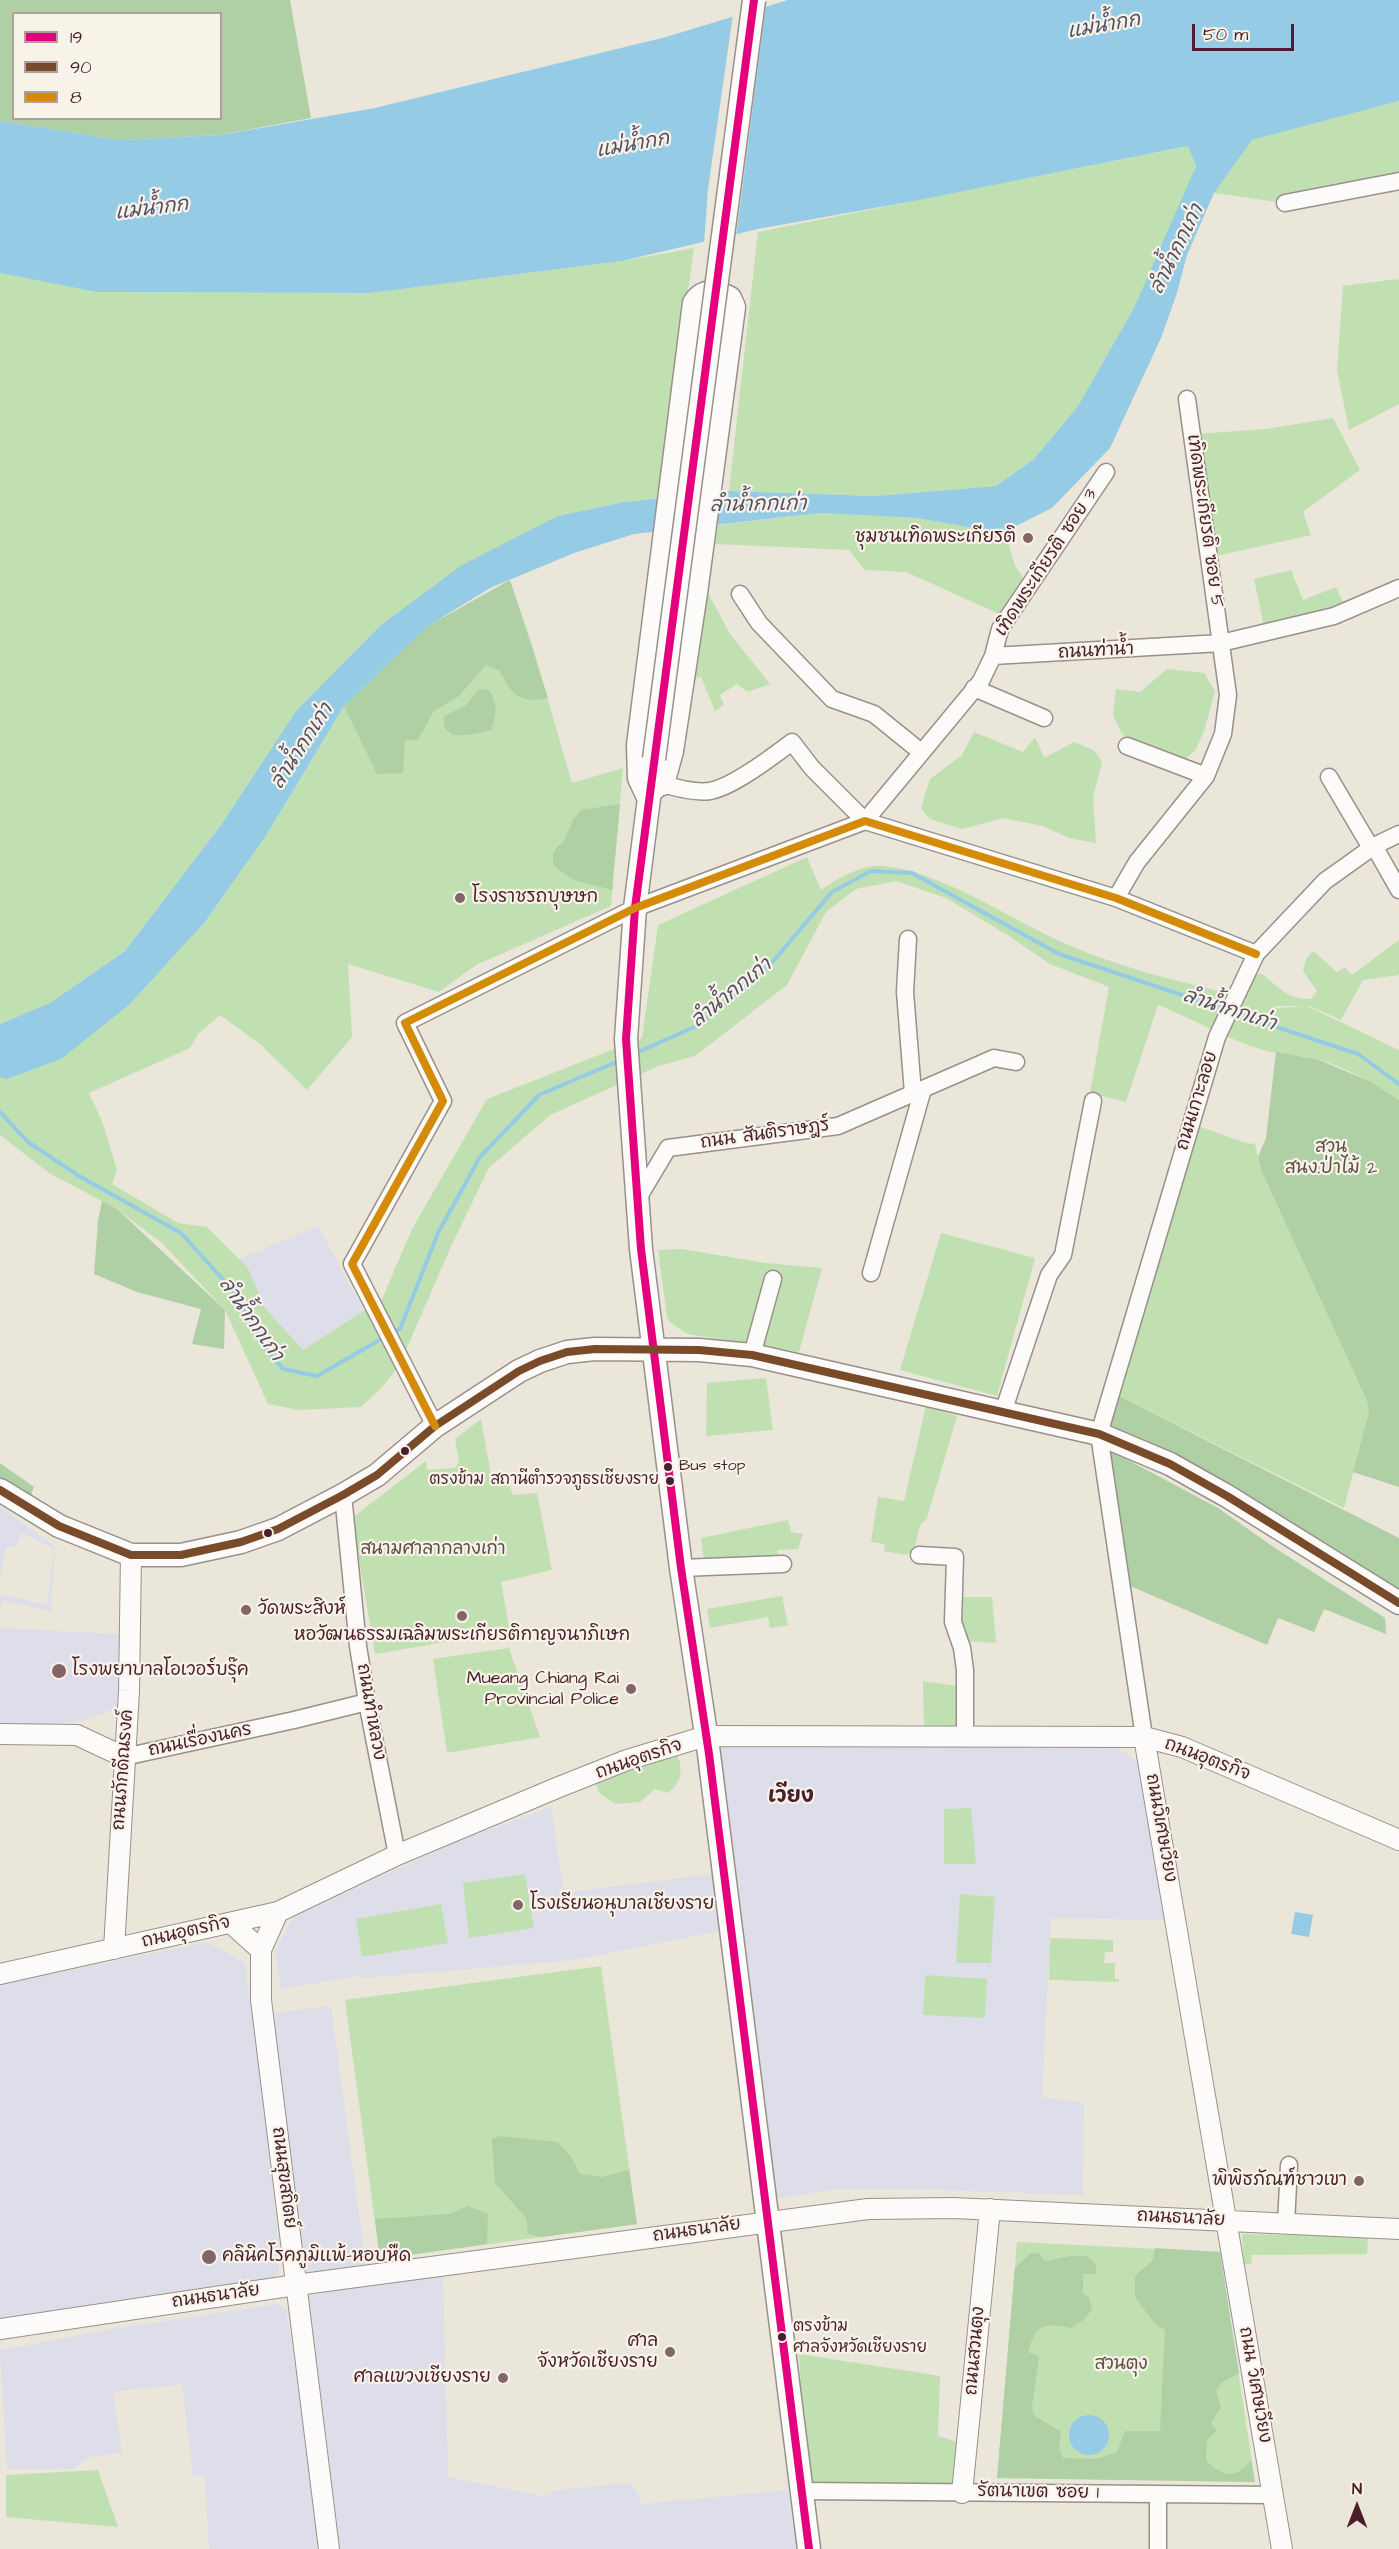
<!DOCTYPE html>
<html>
<head>
<meta charset="utf-8">
<style>
	body { margin:0 }
	#map { position:relative; width:1399px; height:2549px; overflow:hidden; background:#eae6d9; font-family:"Architects Daughter",sans-serif }
	canvas { display:block }
	.legend { position:absolute; left:12px; top:12px; width:210px; height:108px; box-sizing:border-box; background:#f7f3e8; border:2px solid #b29e9c; margin:0; padding:8px 10px; list-style:none; font-size:18px; color:#4a1f2b }
	.legend li { display:flex; align-items:center; gap:12px; height:30px }
	.legend b { width:30px; border:2px solid #b29e9c }
	.north { position:absolute; left:1327px; top:2477px; width:60px; height:60px; -webkit-text-stroke:4px #f7f3e8; paint-order:stroke; rotate:0deg; font-size:16px; font-weight:700; line-height:24px; text-align:center; color:#4a1f2b }
	.north::after { content:''; display:block; margin:auto; width:21px; height:27px; background:#4a1f2b; clip-path:polygon(50% 0,100% 100%,50% 72%,0 100%) }
	.scale { position:absolute; left:1192px; top:24px; width:102px; height:27px; box-sizing:border-box; border:3px solid #4a1f2b; border-top:0; padding-left:8px; font-size:18px; line-height:21px; white-space:nowrap; color:#4a1f2b; -webkit-text-stroke:4px #f7f3e8; paint-order:stroke }
</style>
</head>
<body>
<div id="map">
<canvas width="1399" height="2549"></canvas>
<ul class="legend">
<li><b style="height:8px;background:#e5007d"></b>19</li>
<li><b style="height:8px;background:#7a4b2a"></b>90</li>
<li><b style="height:8px;background:#d48b09"></b>8</li>
</ul>
<div class="north">N</div>
<div class="scale">50 m</div>
</div>
<script>
const c = document.querySelector('canvas').getContext('2d');
c.lineJoin = 'round';
function paint(path, color) { c.fillStyle = color; c.fill(path, 'evenodd'); }
function trace(path, color, width, dash) { c.strokeStyle = color; c.lineWidth = width; c.lineCap = dash ? 'butt' : 'round'; c.setLineDash(dash || []); c.stroke(path); }
function write(font, color, halo, rows, align = 'center') {
  c.font = font + ' "Architects Daughter","Playpen Sans Thai",sans-serif'; c.lineWidth = 4.5; c.setLineDash([]); c.textBaseline = 'middle'; c.strokeStyle = halo; c.fillStyle = color; for (const [text, x, y, turn = 0] of rows) {
    c.save(); c.translate(x, y); c.rotate((+turn || 0) * Math.PI / 180); c.textAlign = isNaN(turn) ? turn : align; if (halo) c.strokeText(text, 0, 0); c.fillText(text, 0, 0); c.restore();
  }
}
const built = new Path2D(`
	M 318,1226 L 364,1311 L 303,1350 L 265,1308 L 248,1268 L 239,1259 Z
	M 0,1507 L 55,1546 L 51,1611 L 2,1601 L 0,1614 L 0,1594 L 47,1605 L 54,1549 L 22,1533 L 15,1547 L 6,1547 L 0,1578 Z
	M 0,1628 L 119,1634 L 117,1708 L 84,1720 L 45,1726 L 0,1726 Z
	M 975,1744 L 1117,1747 L 1145,1767 L 1170,1920 L 1051,1918 L 1042,2097 L 1084,2103 L 1083,2195 L 939,2190 L 838,2189 L 773,2199 L 715,1745 Z
	M 551,1807 L 564,1893 L 714,1874 L 720,1931 L 574,1960 L 365,1978 L 360,1976 L 281,1989 L 275,1952 L 293,1917 L 463,1839 Z
	M 207,1942 L 245,1963 L 268,2143 L 279,2250 L 279,2272 L 268,2281 L 0,2320 L 0,1985 Z
	M 331,2006 L 366,2266 L 305,2274 L 273,2013 Z
	M 443,2275 L 448,2477 L 543,2496 L 557,2490 L 632,2483 L 642,2504 L 788,2490 L 796,2549 L 335,2549 L 305,2306 L 308,2296 L 334,2290 Z
	M 278,2304 L 286,2309 L 299,2386 L 318,2549 L 209,2549 L 205,2477 L 193,2476 L 182,2384 L 113,2392 L 122,2453 L 90,2457 L 73,2469 L 7,2469 L 0,2350 L 118,2328 Z`);
const green = new Path2D(`
	M 1399,101 L 1399,181 L 1285,203 L 1214,193 L 1252,140 Z
	M 1189,146 L 1196,167 L 1135,308 L 1078,406 L 1034,459 L 996,486 L 875,496 L 729,491 L 758,232 Z
	M 694,248 L 659,498 L 624,502 L 558,516 L 296,711 L 221,825 L 125,951 L 50,1003 L 0,1024 L 0,273 L 96,292 L 370,293 L 622,261 Z
	M 1397,279 L 1399,281 L 1399,404 L 1349,430 L 1337,370 L 1343,286 Z
	M 1333,418 L 1360,470 L 1303,512 L 1311,535 L 1216,556 L 1196,434 L 1266,429 Z
	M 820,513 L 918,518 L 1002,533 L 1009,545 L 1015,566 L 1030,587 L 1008,618 L 906,572 L 865,570 L 849,550 L 715,544 L 718,525 Z
	M 1291,570 L 1303,600 L 1336,587 L 1344,604 L 1264,626 L 1254,579 Z
	M 510,580 L 531,641 L 572,783 L 623,768 L 611,906 L 476,965 L 439,992 L 348,964 L 352,1037 L 307,1090 L 260,1044 L 220,1015 L 198,1034 L 190,1048 L 89,1093 L 102,1121 L 117,1170 L 112,1184 L 178,1223 L 207,1227 L 248,1268 L 265,1308 L 303,1350 L 382,1299 L 412,1229 L 487,1099 L 642,1038 L 658,925 L 807,857 L 821,890 C 838,878 862,864 884,866 C 941,871 1011,920 1064,943 C 1122,969 1182,982 1244,997 L 1252,974 L 1262,974 C 1280,988 1286,999 1311,999 L 1317,991 L 1303,971 L 1306,959 L 1313,951 L 1337,972 L 1345,967 L 1352,975 L 1399,940 L 1399,975 L 1363,980 L 1341,1020 L 1310,1006 L 1272,1006 L 1278,1008 L 1307,1006 L 1399,1050 L 1399,1100 C 1374,1084 1346,1067 1317,1059 C 1300,1054 1280,1055 1263,1050 C 1226,1039 1194,1019 1158,1005 L 1126,1102 L 1090,1093 L 1109,987 L 1050,964 L 1009,936 L 946,898 L 896,881 L 856,889 L 826,912 L 787,985 L 695,1056 L 659,1066 L 550,1115 L 489,1168 L 453,1242 L 399,1366 L 382,1387 L 361,1407 L 299,1410 L 268,1404 L 225,1310 L 163,1244 L 117,1209 L 49,1173 L 0,1135 L 0,1077 L 7,1078 L 130,1004 L 205,922 L 267,834 L 344,706 L 428,626 Z
	M 706,589 L 730,634 L 770,684 L 748,692 L 737,684 L 720,695 L 724,705 L 715,711 L 701,677 L 692,679 Z
	M 1167,669 L 1204,673 L 1215,691 L 1204,731 L 1195,751 L 1177,765 L 1139,753 L 1121,732 L 1113,715 L 1116,689 L 1140,692 Z
	M 974,732 L 1023,752 L 1035,737 L 1044,758 L 1074,742 L 1094,750 L 1102,762 L 1093,797 L 1096,843 L 1069,838 L 1043,826 L 1003,818 L 962,829 L 930,819 L 921,808 L 930,779 L 962,755 Z
	M 1198,1126 L 1246,1143 L 1255,1144 L 1261,1170 L 1367,1401 L 1369,1412 L 1344,1508 L 1111,1392 Z
	M 941,1233 L 1035,1258 L 997,1396 L 900,1370 Z
	M 682,1249 L 765,1263 L 822,1268 L 799,1352 L 688,1334 L 669,1322 L 667,1317 L 658,1250 Z
	M 766,1378 L 773,1430 L 706,1436 L 707,1383 Z
	M 926,1406 L 957,1416 L 927,1518 L 920,1525 L 914,1550 L 906,1555 L 884,1551 L 885,1544 L 871,1542 L 878,1497 L 904,1501 Z
	M 481,1419 L 492,1480 L 506,1477 L 513,1495 L 537,1493 L 552,1570 L 501,1582 L 510,1631 L 375,1654 L 352,1518 L 426,1461 L 427,1470 L 455,1468 L 459,1462 L 455,1439 Z
	M 788,1520 L 791,1532 L 803,1534 L 798,1549 L 777,1550 L 781,1569 L 706,1576 L 701,1538 Z
	M 782,1596 L 788,1625 L 770,1628 L 768,1617 L 710,1628 L 707,1609 Z
	M 957,1597 L 992,1597 L 996,1643 L 964,1641 Z
	M 509,1648 L 540,1737 L 447,1753 L 433,1659 Z
	M 923,1681 L 956,1686 L 958,1726 L 924,1726 Z
	M 676,1753 C 684,1768 682,1782 668,1793 L 655,1789 L 640,1802 L 616,1804 L 600,1794 L 595,1782 Z
	M 971,1808 L 976,1864 L 944,1864 L 944,1809 Z
	M 525,1874 L 534,1928 L 469,1938 L 463,1883 Z
	M 960,1894 L 995,1897 L 991,1963 L 956,1963 Z
	M 441,1904 L 448,1943 L 362,1957 L 356,1919 Z
	M 1050,1938 L 1113,1940 L 1113,1952 L 1105,1952 L 1104,1963 L 1115,1963 L 1115,1979 L 1119,1979 L 1119,1982 L 1049,1980 Z
	M 601,1966 L 637,2224 L 380,2259 L 345,2000 Z
	M 925,1975 L 987,1979 L 985,2018 L 923,2015 Z
	M 1242,2234 L 1368,2237 L 1367,2254 L 1251,2255 L 1252,2264 L 1244,2264 Z
	M 1017,2242 L 1220,2252 L 1255,2482 L 997,2478 Z
	M 799,2354 L 940,2376 L 938,2436 L 967,2445 L 960,2486 L 807,2482 Z
	M 98,2470 L 118,2527 L 6,2517 L 6,2475 Z`);
const forest = new Path2D(`
	M 0,0 L 290,0 L 311,118 L 219,135 L 120,140 L 0,121 ZM 14,14 L 220,14 L 220,118 L 14,118 Z
	M 510,580 L 548,698 C 519,704 512,695 500,671 L 486,665 L 459,696 L 433,712 L 418,740 L 405,740 L 403,773 L 377,774 L 344,706 L 428,626 Z
	M 479,689 L 489,690 C 498,705 497,714 491,730 L 469,735 L 452,735 L 444,727 L 444,716 L 465,706 Z
	M 620,804 L 612,890 C 587,882 573,885 553,864 L 553,853 L 558,846 L 563,843 L 573,820 L 581,810 Z
	M 1276,1052 L 1317,1059 L 1371,1082 L 1399,1100 L 1399,1487 L 1353,1472 L 1369,1412 L 1367,1401 L 1261,1170 L 1258,1157 L 1266,1138 Z
	M 102,1201 L 117,1209 L 225,1310 L 224,1349 L 192,1344 L 201,1309 L 137,1292 L 94,1274 L 98,1221 Z
	M 1111,1392 L 1399,1538 L 1399,1590 L 1330,1560 L 1099,1434 Z
	M 1100,1445 L 1218,1508 L 1275,1548 L 1385,1618 L 1386,1634 L 1324,1609 L 1314,1632 L 1278,1618 L 1267,1645 L 1121,1582 Z
	M 0,1463 L 34,1487 L 29,1500 L 0,1482 Z
	M 500,2136 L 557,2142 L 571,2156 L 580,2174 L 602,2177 L 629,2170 L 637,2224 L 542,2237 L 528,2234 L 526,2218 L 495,2183 L 492,2139 Z
	M 468,2206 L 488,2214 L 487,2244 L 380,2259 L 375,2219 L 450,2214 Z
	M 1155,2248 L 1220,2252 L 1239,2373 L 1221,2383 L 1216,2392 L 1221,2407 L 1211,2423 L 1217,2430 L 1207,2440 L 1206,2460 C 1221,2476 1235,2481 1251,2460 L 1255,2482 L 997,2478 L 1015,2268 L 1031,2253 L 1038,2253 L 1045,2261 C 1064,2259 1096,2244 1097,2274 L 1083,2274 L 1083,2293 L 1089,2297 L 1092,2309 L 1085,2319 L 1071,2328 C 1043,2322 1036,2324 1028,2352 L 1039,2356 L 1032,2408 L 1035,2416 L 1061,2432 L 1059,2449 L 1063,2458 L 1096,2459 L 1117,2452 L 1125,2431 L 1160,2431 L 1165,2330 L 1155,2324 L 1135,2297 L 1135,2276 L 1153,2260 Z`);
const water = new Path2D(`
	M 788,0 L 1399,0 L 1399,101 L 1252,140 L 1214,193 L 1187,255 L 1177,293 L 1161,338 L 1110,448 L 1052,508 L 1002,533 L 917,518 L 820,513 L 634,534 L 574,553 L 490,588 L 428,626 L 344,706 L 267,834 L 205,922 L 130,1004 L 61,1059 L 7,1079 L 0,1077 L 0,1024 L 50,1003 L 125,951 L 221,825 L 296,711 L 381,625 L 462,565 L 558,516 L 624,502 L 729,491 L 875,496 L 996,486 L 1034,459 L 1078,406 L 1134,308 L 1196,166 L 1188,146 L 919,200 L 758,229 L 622,261 L 370,293 L 96,292 L 0,273 L 0,121 L 120,140 L 220,135 L 375,108 L 666,37 Z
	M 1295,1912 L 1313,1915 L 1309,1937 L 1291,1934 Z
	M1069 2435a20 20 0 1 1 40 0a20 20 0 1 1-40 0Z`);
const pier = new Path2D(`
	M 766,4 L 736,237 L 704,244 L 708,189 L 733,14 Z`);
const stream = new Path2D(`
	M 1234,1013 L 1358,1054 L 1399,1084
	M 636,1053 L 699,1025 L 770,965 L 832,892 L 871,871 L 912,873 L 1059,954 L 1224,1009
	M 0,1112 L 28,1142 L 79,1176 L 181,1233 L 234,1292 L 266,1349 L 283,1369 L 317,1376 L 385,1337
	M 392,1333 L 400,1329 L 438,1233 L 480,1157 L 539,1095 L 621,1060`);
const minor = new Path2D(`
	M 1285,203 L 1399,181
	M 740,594 L 759,623 L 832,699 L 874,714 L 921,752
	M 993,656 L 1000,629 L 1106,472
	M 974,688 L 1044,718
	M 1127,746 L 1206,776
	M 1329,777 L 1371,848
	M 656,791 L 663,784 C 676,788 695,793 710,791 C 733,787 773,756 792,742 L 812,768 L 865,821
	M 865,821 L 981,681 L 993,656 L 1221,643 L 1334,616 L 1399,588
	M 1374,846 L 1399,890
	M 1116,898 L 1137,862 L 1206,776 L 1223,734 L 1228,695 L 1187,399
	M 908,939 L 905,992 L 913,1093
	M 637,1200 L 668,1148 L 838,1126 L 994,1058 L 1016,1062
	M 871,1273 L 923,1089
	M 752,1355 L 773,1279
	M 1003,1412 L 1049,1275 L 1063,1255 L 1093,1101
	M 435,1426 L 352,1264 L 443,1101 L 405,1023 L 635,908 L 865,821 L 1116,898 L 1256,954
	M 343,1495 L 358,1646 L 367,1702 L 397,1855
	M 919,1555 L 955,1557 L 953,1622 L 962,1648 L 965,1670 L 965,1737
	M 681,1568 L 783,1564
	M 1144,1737 L 1099,1434 L 1217,1037 L 1256,954 L 1325,881 L 1374,846 L 1399,834
	M 124,1757 L 294,1720 L 367,1702
	M 1286,2224 L 1289,2165
	M 802,2491 L 1273,2495
	M 1158,2495 L 1158,2549`);
const tertiary = new Path2D(`
	M 0,1734 L 77,1735 L 124,1757
	M 1144,1737 L 1282,2549
	M 278,1912 L 261,1950 L 261,2000 L 329,2549
	M 231,1923 L 261,1950
	M 114,1949 L 129,1691 L 131,1555
	M 0,1974 L 278,1912 L 397,1855 L 559,1787 L 627,1760 L 706,1736 L 1144,1737 L 1182,1747 L 1399,1840
	M 0,2329 L 296,2285 L 868,2209 L 954,2208 L 1399,2229
	M 962,2493 L 990,2209`);
const secondary = new Path2D(`
	M 654,759 L 635,908 L 626,1039 L 641,1249 L 681,1568 L 709,1754 L 809,2549
	M 647,795 L 639,778 L 638,745 L 694,303 C 703,289 717,290 730,298 L 734,307 L 696,593 L 672,751 L 663,784
	M 0,1490 L 59,1526 L 131,1555 L 181,1555 L 241,1542 L 278,1529 L 343,1495 L 377,1475 L 435,1426 L 519,1371 L 540,1361 L 567,1352 L 595,1349 L 699,1350 L 752,1355 L 1099,1434 L 1170,1464 L 1227,1496 L 1399,1603`);
const secondaryBridge = new Path2D(`
	M 654,759 L 754,0`);
const bus1 = new Path2D(`
	M 754,0 L 635,908 L 626,1039 L 641,1249 L 681,1568 L 709,1754 L 809,2549`);
const bus2 = new Path2D(`
	M 0,1490 L 59,1526 L 131,1555 L 181,1555 L 241,1542 L 278,1529 L 343,1495 L 377,1475 L 435,1426 L 519,1371 L 540,1361 L 567,1352 L 595,1349 L 699,1350 L 752,1355 L 1099,1434 L 1170,1464 L 1227,1496 L 1399,1603`);
const bus3 = new Path2D(`
	M 435,1426 L 352,1264 L 443,1101 L 405,1023 L 635,908 L 865,821 L 1116,898 L 1256,954`);
const markers = [
	[1028,538,6,"#826568"],
	[460,898,6,"#826568"],
	[405,1451,5,"#4a1f2b"],
	[668,1467,5,"#4a1f2b"],
	[670,1481,5,"#4a1f2b"],
	[268,1533,5,"#4a1f2b"],
	[246,1610,6,"#826568"],
	[462,1616,6,"#826568"],
	[59,1671,8,"#826568"],
	[631,1689,6,"#826568"],
	[518,1905,6,"#826568"],
	[1359,2181,6,"#826568"],
	[209,2257,8,"#826568"],
	[782,2337,5,"#4a1f2b"],
	[670,2352,6,"#826568"],
	[503,2378,6,"#826568"]
];
const busNames = [
	["Bus stop",679,1467],
	["ตรงข้าม สถานีตำรวจภูธรเชียงราย",659,1481,"right"],
	["ตรงข้าม",793,2328],
	["ศาลจังหวัดเชียงราย",793,2349]
];
const streetNames = [
	["เทิดพระเกียรติ ซอย 5",1204,521,82],
	["เทิดพระเกียรติ ซอย 3",1047,563,-57],
	["ถนนท่าน้ำ",1096,652,-3],
	["ถนนเกาะลอย",1198,1101,-73],
	["ถนน สันติราษฎร์",765,1135,-8],
	["ถนนทำหลวง",370,1712,80],
	["ถนนเรื่องนคร",200,1741,-12],
	["ถนนอุตรกิจ",639,1760,-19],
	["ถนนอุตรกิจ",1207,1760,21],
	["ถนนภักดีณรงค์",124,1770,-86],
	["ถนนวิเศษเวียง",1160,1828,80],
	["ถนนอุตรกิจ",186,1933,-13],
	["ถนนสุขสถิตย์",283,2178,83],
	["ถนนธนาลัย",1181,2219,3],
	["ถนนธนาลัย",697,2231,-8],
	["ถนนธนาลัย",216,2297,-8],
	["ถนนสวนตุง",976,2351,-85],
	["ถนน วิเศษเวียง",1254,2385,80],
	["รัตนาเขต ซอย 1",1038,2493,1]
];
const poiNames = [
	["ชุมชนเทิดพระเกียรติ",1016,538],
	["โรงราชรถบุษษก",472,898,"left"],
	["วัดพระสิงห์",258,1610,"left"],
	["หอวัฒนธรรมเฉลิมพระเกียรติกาญจนาภิเษก",462,1636,"center"],
	["โรงพยาบาลโอเวอร์บรุ๊ค",72,1671,"left"],
	["Mueang Chiang Rai",619,1679],
	["Provincial Police",619,1700],
	["โรงเรียนอนุบาลเชียงราย",530,1905,"left"],
	["พิพิธภัณฑ์ชาวเขา",1347,2181],
	["คลินิคโรคภูมิแพ้-หอบหืด",222,2257,"left"],
	["ศาล",658,2342],
	["จังหวัดเชียงราย",658,2363],
	["ศาลแขวงเชียงราย",491,2378]
];
const parkNames = [
	["สวน",1331,1148],
	["สนง.ป่าไม้ 2",1331,1169],
	["สนามศาลากลางเก่า",433,1550],
	["สวนตุง",1121,2365]
];
const waterNames = [
	["แม่น้ำกก",1104,27,-10],
	["แม่น้ำกก",633,146,-10],
	["แม่น้ำกก",152,210,-7],
	["ลำน้ำกกเก่า",1178,250,-64],
	["ลำน้ำกกเก่า",758,506,-1],
	["ลำน้ำกกเก่า",303,747,-57],
	["ลำน้ำกกเก่า",732,994,-39],
	["ลำน้ำกกเก่า",1229,1011,18],
	["ลำน้ำกกเก่า",250,1320,55]
];
const quarterNames = [
	["เวียง",791,1798]
];
paint(built, '#dedeeb');
paint(green, '#c1e0b1');
paint(forest, '#afcfa5');
paint(water, '#96cbe6');
paint(pier, '#eae6d9');
trace(stream, '#96cbe6', 4);
trace(minor, '#99908b', 19);
trace(tertiary, '#99908b', 22);
trace(secondary, '#99908b', 25);
trace(minor, '#fcfbf9', 16);
trace(tertiary, '#fcfbf9', 20);
trace(secondary, '#fcfbf9', 22);
trace(secondaryBridge, '#99908b', 25, []);
trace(secondaryBridge, '#fcfbf9', 22);
trace(bus1, '#e5007d', 8);
trace(bus2, '#7a4b2a', 8);
trace(bus3, '#d48b09', 8);
for (const [x, y, r, color] of markers) { const dot = new Path2D(); dot.arc(x, y, r, 0, 2 * Math.PI); c.fillStyle = color; c.fill(dot); trace(dot, '#f7f3e8', 2); }
write('16px', '#4a1f2b', '#f7f3e8', busNames, 'left');
write('18px', '#4a1f2b', '#f7f3e8', streetNames);
write('18px', '#4a1f2b', '#f7f3e8', poiNames, 'right');
write('18px', '#5f4e44', '#f7f3e8', parkNames);
write('italic 20px', '#564f65', '#f7f3e8', waterNames);
write('bold 21px', '#4a1f2b', '#f7f3e8', quarterNames);
</script>
</body>
</html>
